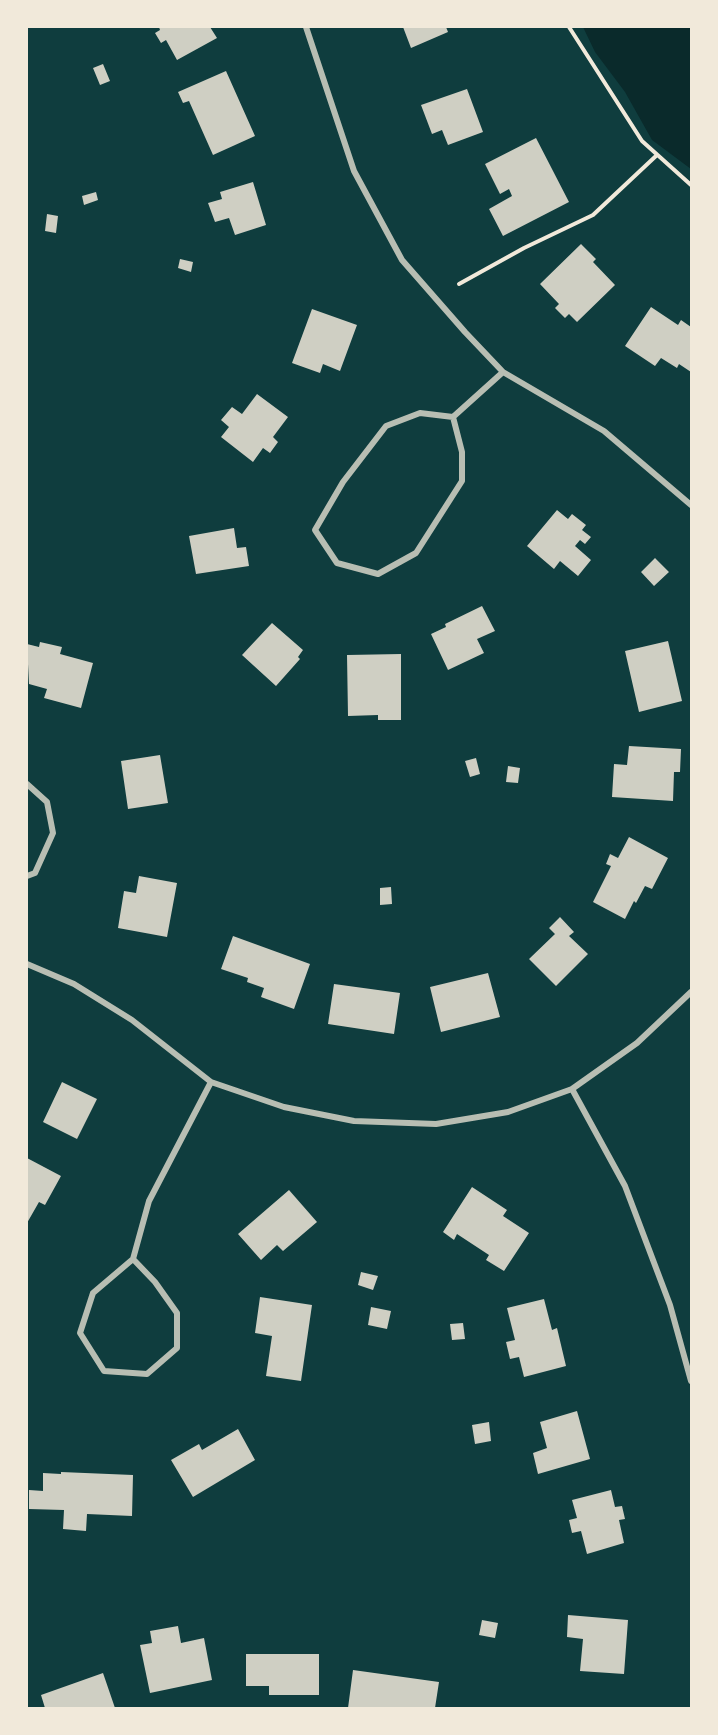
<!DOCTYPE html>
<html>
<head>
<meta charset="utf-8">
<style>
	body { margin:0 }
	#map { position:relative; width:718px; height:1735px; overflow:hidden; background:#0f3d3e; font-family:"Golos Text",sans-serif }
	canvas { display:block }
	.frame { position:absolute; inset:0; border:28px solid #f1e9da; pointer-events:none }
</style>
</head>
<body>
<div id="map">
<canvas width="718" height="1735"></canvas>
<div class="frame"></div>
</div>
<script>
const c = document.querySelector('canvas').getContext('2d');
c.lineJoin = 'round';
function paint(path, color) { c.fillStyle = color; c.fill(path, 'evenodd'); }
function trace(path, color, width, dash) { c.strokeStyle = color; c.lineWidth = width; c.lineCap = dash ? 'butt' : 'round'; c.setLineDash(dash || []); c.stroke(path); }
const water = new Path2D(`
	M 583,27 L 691,27 L 691,169 L 652,140 L 625,92 L 595,52 Z`);
const building = new Path2D(`
	M 159,27 L 210,27 L 217,38 L 177,60 L 166,40 L 161,43 L 155,33 L 160,30 Z
	M 403,27 L 446,27 L 448,32 L 411,48 Z
	M 103,64 L 110,81 L 100,85 L 93,68 Z
	M 226,71 L 255,136 L 213,155 L 189,101 L 183,103 L 178,92 Z
	M 467,89 L 483,132 L 448,145 L 442,130 L 432,134 L 421,105 Z
	M 536,138 L 569,202 L 503,236 L 489,209 L 512,196 L 509,189 L 500,194 L 485,164 Z
	M 253,182 L 266,225 L 235,235 L 229,218 L 215,222 L 208,203 L 222,199 L 220,192 Z
	M 96,192 L 98,200 L 84,205 L 82,196 Z
	M 47,214 L 58,216 L 56,233 L 45,231 Z
	M 581,244 L 596,259 L 593,262 L 615,285 L 577,322 L 569,314 L 565,318 L 555,308 L 559,304 L 540,284 Z
	M 180,259 L 193,262 L 191,272 L 178,268 Z
	M 651,307 L 678,325 L 681,320 L 691,327 L 691,372 L 679,364 L 677,368 L 661,358 L 655,366 L 625,346 Z
	M 312,309 L 357,325 L 340,371 L 323,364 L 320,373 L 292,363 Z
	M 257,394 L 288,417 L 273,437 L 278,442 L 270,453 L 263,448 L 253,462 L 221,437 L 229,427 L 221,420 L 232,407 L 242,414 Z
	M 557,510 L 568,519 L 572,514 L 586,525 L 582,530 L 591,537 L 585,544 L 580,540 L 575,546 L 591,560 L 578,576 L 560,561 L 554,569 L 527,546 Z
	M 234,528 L 237,548 L 246,547 L 249,566 L 196,574 L 189,536 Z
	M 655,558 L 669,572 L 654,586 L 641,572 Z
	M 482,606 L 495,631 L 477,639 L 484,653 L 448,670 L 431,634 L 446,627 L 445,624 Z
	M 272,623 L 303,650 L 298,657 L 300,659 L 276,686 L 242,655 Z
	M 668,641 L 682,701 L 639,712 L 625,651 Z
	M 40,642 L 62,647 L 60,654 L 93,663 L 81,708 L 44,698 L 47,689 L 29,684 L 27,644 L 39,647 Z
	M 401,654 L 401,720 L 378,720 L 378,715 L 348,716 L 347,655 Z
	M 629,746 L 681,749 L 680,772 L 674,772 L 673,801 L 612,797 L 614,764 L 627,765 Z
	M 160,755 L 168,803 L 128,809 L 121,761 Z
	M 476,758 L 480,774 L 470,777 L 465,761 Z
	M 508,766 L 520,768 L 518,783 L 506,782 Z
	M 629,837 L 668,858 L 652,889 L 645,886 L 636,903 L 634,901 L 625,919 L 593,902 L 611,866 L 606,864 L 610,854 L 618,858 Z
	M 139,876 L 177,883 L 167,937 L 118,928 L 124,891 L 136,893 Z
	M 391,887 L 392,904 L 380,905 L 380,888 Z
	M 560,917 L 574,932 L 569,936 L 588,954 L 556,986 L 529,959 L 555,934 L 549,928 Z
	M 233,936 L 310,964 L 294,1009 L 261,997 L 264,988 L 247,982 L 248,978 L 221,969 Z
	M 488,973 L 500,1017 L 441,1032 L 430,987 Z
	M 334,984 L 400,993 L 394,1034 L 328,1024 Z
	M 62,1082 L 97,1099 L 77,1139 L 43,1122 Z
	M 27,1158 L 61,1176 L 45,1205 L 39,1202 L 27,1223 Z
	M 472,1187 L 507,1210 L 503,1216 L 529,1233 L 504,1271 L 486,1260 L 489,1255 L 457,1234 L 454,1240 L 443,1232 Z
	M 289,1190 L 317,1222 L 283,1251 L 277,1245 L 261,1260 L 238,1234 Z
	M 361,1272 L 378,1276 L 373,1290 L 358,1285 Z
	M 260,1297 L 312,1305 L 301,1381 L 266,1376 L 272,1336 L 255,1333 Z
	M 544,1299 L 552,1330 L 557,1328 L 566,1366 L 524,1377 L 519,1357 L 510,1359 L 506,1342 L 515,1340 L 507,1308 Z
	M 371,1307 L 391,1311 L 387,1329 L 368,1325 Z
	M 463,1323 L 465,1339 L 452,1340 L 450,1324 Z
	M 577,1411 L 590,1459 L 538,1474 L 533,1453 L 547,1448 L 540,1422 Z
	M 489,1422 L 491,1441 L 475,1444 L 472,1425 Z
	M 238,1429 L 255,1460 L 193,1497 L 171,1460 L 199,1444 L 202,1450 Z
	M 61,1472 L 133,1475 L 132,1516 L 87,1514 L 86,1531 L 63,1529 L 64,1510 L 29,1509 L 29,1490 L 43,1491 L 43,1473 L 61,1474 Z
	M 611,1490 L 615,1507 L 622,1506 L 625,1519 L 619,1520 L 624,1543 L 587,1554 L 581,1531 L 572,1533 L 569,1520 L 577,1518 L 572,1500 Z
	M 568,1615 L 628,1620 L 624,1674 L 580,1671 L 583,1639 L 567,1637 Z
	M 482,1620 L 498,1623 L 495,1638 L 479,1635 Z
	M 178,1626 L 181,1643 L 204,1638 L 212,1680 L 150,1693 L 140,1645 L 152,1643 L 150,1631 Z
	M 246,1654 L 319,1654 L 319,1695 L 269,1695 L 269,1686 L 246,1686 Z
	M 353,1670 L 439,1682 L 435,1708 L 348,1708 Z
	M 103,1673 L 115,1708 L 45,1708 L 41,1695 Z`);
const path = new Path2D(`
	M 569,27 L 642,141 L 691,185
	M 459,284 L 524,248 L 593,215 L 657,155`);
const minor = new Path2D(`
	M 306,27 L 354,171 L 402,260 L 465,332 L 503,372 L 604,431 L 691,505
	M 453,417 L 462,452 L 462,481 L 416,553 L 378,574 L 337,563 L 315,530 L 343,482 L 386,426 L 420,413 L 453,417 L 503,372
	M 27,784 L 47,802 L 53,833 L 35,873 L 27,876
	M 27,964 L 74,984 L 132,1020 L 211,1082 L 284,1107 L 354,1121 L 436,1124 L 508,1112 L 572,1089 L 637,1043 L 691,992
	M 572,1089 L 625,1186 L 670,1305 L 691,1381
	M 133,1259 L 155,1282 L 177,1313 L 177,1348 L 147,1374 L 104,1371 L 80,1333 L 93,1293 L 133,1259 L 149,1201 L 211,1082`);
paint(water, '#0a2a2b');
paint(building, '#cfcfc3');
trace(path, '#f1e9da', 4);
trace(minor, '#b8beb3', 6);
</script>
</body>
</html>
